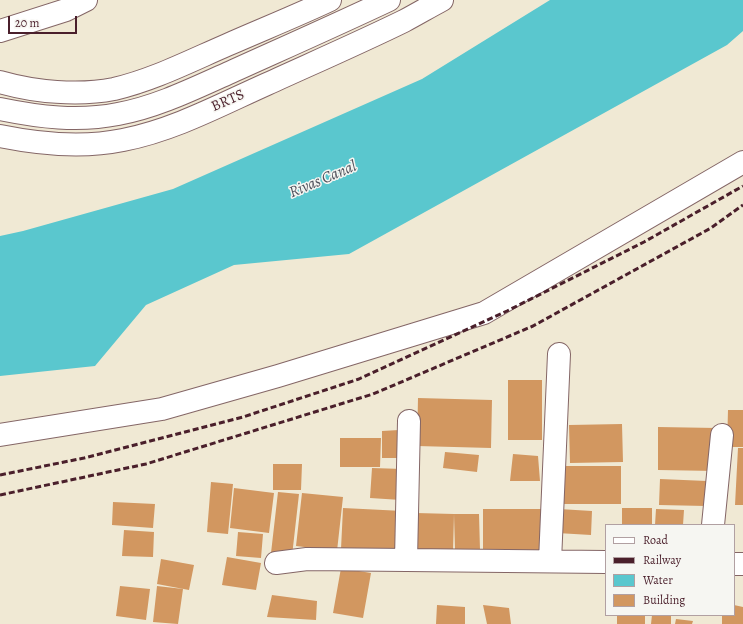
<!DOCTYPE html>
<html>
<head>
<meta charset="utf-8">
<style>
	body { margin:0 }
	#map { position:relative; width:743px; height:624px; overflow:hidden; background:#f0e9d4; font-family:Alegreya,serif }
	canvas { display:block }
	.legend { position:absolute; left:605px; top:524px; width:130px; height:92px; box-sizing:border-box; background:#f6f6f2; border:1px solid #b1a0a2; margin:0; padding:5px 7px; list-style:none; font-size:12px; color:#4a1f2b }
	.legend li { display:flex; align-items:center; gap:8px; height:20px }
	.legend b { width:20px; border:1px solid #b1a0a2 }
	.scale { position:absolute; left:8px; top:16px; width:69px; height:18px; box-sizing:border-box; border:2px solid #4a1f2b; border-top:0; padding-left:5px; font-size:12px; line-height:14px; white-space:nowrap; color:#4a1f2b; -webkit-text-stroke:3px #f6f6f2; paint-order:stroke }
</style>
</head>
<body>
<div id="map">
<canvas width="743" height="624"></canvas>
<ul class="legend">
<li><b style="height:5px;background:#fff"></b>Road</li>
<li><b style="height:5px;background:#4a1f2b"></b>Railway</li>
<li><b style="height:11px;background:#5ac7ce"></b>Water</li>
<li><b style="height:11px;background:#d29760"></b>Building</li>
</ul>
<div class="scale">20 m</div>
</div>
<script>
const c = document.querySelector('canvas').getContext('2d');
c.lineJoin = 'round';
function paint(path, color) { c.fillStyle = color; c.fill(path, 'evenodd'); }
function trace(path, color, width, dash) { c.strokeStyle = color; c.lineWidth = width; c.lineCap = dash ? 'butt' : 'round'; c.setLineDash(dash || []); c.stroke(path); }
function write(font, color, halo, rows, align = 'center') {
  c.font = font + ' Alegreya,serif'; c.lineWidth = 3; c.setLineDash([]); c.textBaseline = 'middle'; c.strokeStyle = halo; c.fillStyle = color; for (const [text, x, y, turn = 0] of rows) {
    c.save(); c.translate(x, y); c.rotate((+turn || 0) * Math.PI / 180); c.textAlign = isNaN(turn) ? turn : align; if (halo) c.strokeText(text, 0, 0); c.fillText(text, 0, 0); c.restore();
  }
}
const water = new Path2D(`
	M 550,0 L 743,0 L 743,31 L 727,45 L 349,254 L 234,265 L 146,305 L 95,366 L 0,376 L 0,236 L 23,231 L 173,189 L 422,79 Z`);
const building = new Path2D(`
	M 508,380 L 542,380 L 542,440 L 508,440 Z
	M 418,398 L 492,400 L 491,448 L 417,446 Z
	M 728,410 L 743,410 L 743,447 L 727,447 Z
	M 622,424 L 623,462 L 570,463 L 569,425 Z
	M 658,427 L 717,428 L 716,471 L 658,470 Z
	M 399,430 L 399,458 L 382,458 L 382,431 Z
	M 340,438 L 381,438 L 380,467 L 340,467 Z
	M 738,448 L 743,448 L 743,505 L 735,505 Z
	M 445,452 L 479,455 L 477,472 L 443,468 Z
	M 513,454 L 538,456 L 540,481 L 510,481 Z
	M 273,464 L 302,464 L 301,490 L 273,490 Z
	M 561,466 L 621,466 L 621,504 L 561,504 Z
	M 372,468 L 403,469 L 401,500 L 370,498 Z
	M 660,479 L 707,481 L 706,506 L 659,505 Z
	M 211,482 L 233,484 L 228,534 L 207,532 Z
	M 234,488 L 274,493 L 269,533 L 230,528 Z
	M 278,492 L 299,494 L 292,556 L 271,553 Z
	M 302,493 L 343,497 L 337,551 L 296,546 Z
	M 113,502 L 155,504 L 153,528 L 112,525 Z
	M 343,508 L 403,511 L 401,553 L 341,549 Z
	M 622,508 L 652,508 L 652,525 L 622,525 Z
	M 483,509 L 543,509 L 542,550 L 483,550 Z
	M 559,509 L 592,511 L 591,535 L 557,533 Z
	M 656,509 L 684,510 L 683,525 L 655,525 Z
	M 416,513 L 454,514 L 453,552 L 415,552 Z
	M 454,514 L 479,514 L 480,550 L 455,550 Z
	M 124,530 L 154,532 L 153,557 L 122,556 Z
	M 238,532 L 263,534 L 261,558 L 236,556 Z
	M 227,557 L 261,563 L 256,590 L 222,585 Z
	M 161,559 L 194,565 L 189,590 L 157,584 Z
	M 341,568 L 371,573 L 363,618 L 333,613 Z
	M 120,586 L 150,589 L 146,620 L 116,616 Z
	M 157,586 L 183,589 L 178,624 L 153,622 Z
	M 272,595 L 317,601 L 316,620 L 267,617 Z
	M 437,605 L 465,607 L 465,624 L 436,624 Z
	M 483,605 L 509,608 L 511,624 L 487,624 Z
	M 734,605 L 743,607 L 743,624 L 722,624 L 722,615 L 734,615 Z
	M 617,615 L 645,615 L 645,624 L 617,624 Z
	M 652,615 L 671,615 L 671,624 L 651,624 Z
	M 676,619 L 693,621 L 692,624 L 675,624 Z`);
const minor = new Path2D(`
	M 0,109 C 39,117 78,122 118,114 C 157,107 195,88 231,72 C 284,48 336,25 389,0
	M 0,435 L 162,409 L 278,376 L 484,313 L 743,162
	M 713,525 L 722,435
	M 406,560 L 409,421
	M 550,561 L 559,354
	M 276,563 L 307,559 L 606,562
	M 734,564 L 743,564`);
const major = new Path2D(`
	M 0,31 L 66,10 L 86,0
	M 0,82 C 35,92 78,96 114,89 C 153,80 190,61 227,45 C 261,30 296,16 330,0
	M 0,136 C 39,144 84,148 123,140 C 174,130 220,105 267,84 C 313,63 359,43 404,21 C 417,14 429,7 442,0`);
const rail = new Path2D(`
	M 0,475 L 84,458 L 243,417 L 359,379 L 507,311 L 644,242 L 743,186
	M 0,495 L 146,464 L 373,394 L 533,326 L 711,228 L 743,205`);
const streetNames = [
	["BRTS",228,101,-24]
];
const waterNames = [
	["Rivas Canal",323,180,-23]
];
paint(water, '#5ac7ce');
paint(building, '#d29760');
trace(minor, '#846666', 24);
trace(major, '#846666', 24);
trace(minor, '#fff', 22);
trace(major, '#fff', 22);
trace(rail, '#4a1f2b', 3, [6, 3]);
write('15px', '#4a1f2b', '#f6f6f2', streetNames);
write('italic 16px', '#4f515c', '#f6f6f2', waterNames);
</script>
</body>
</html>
